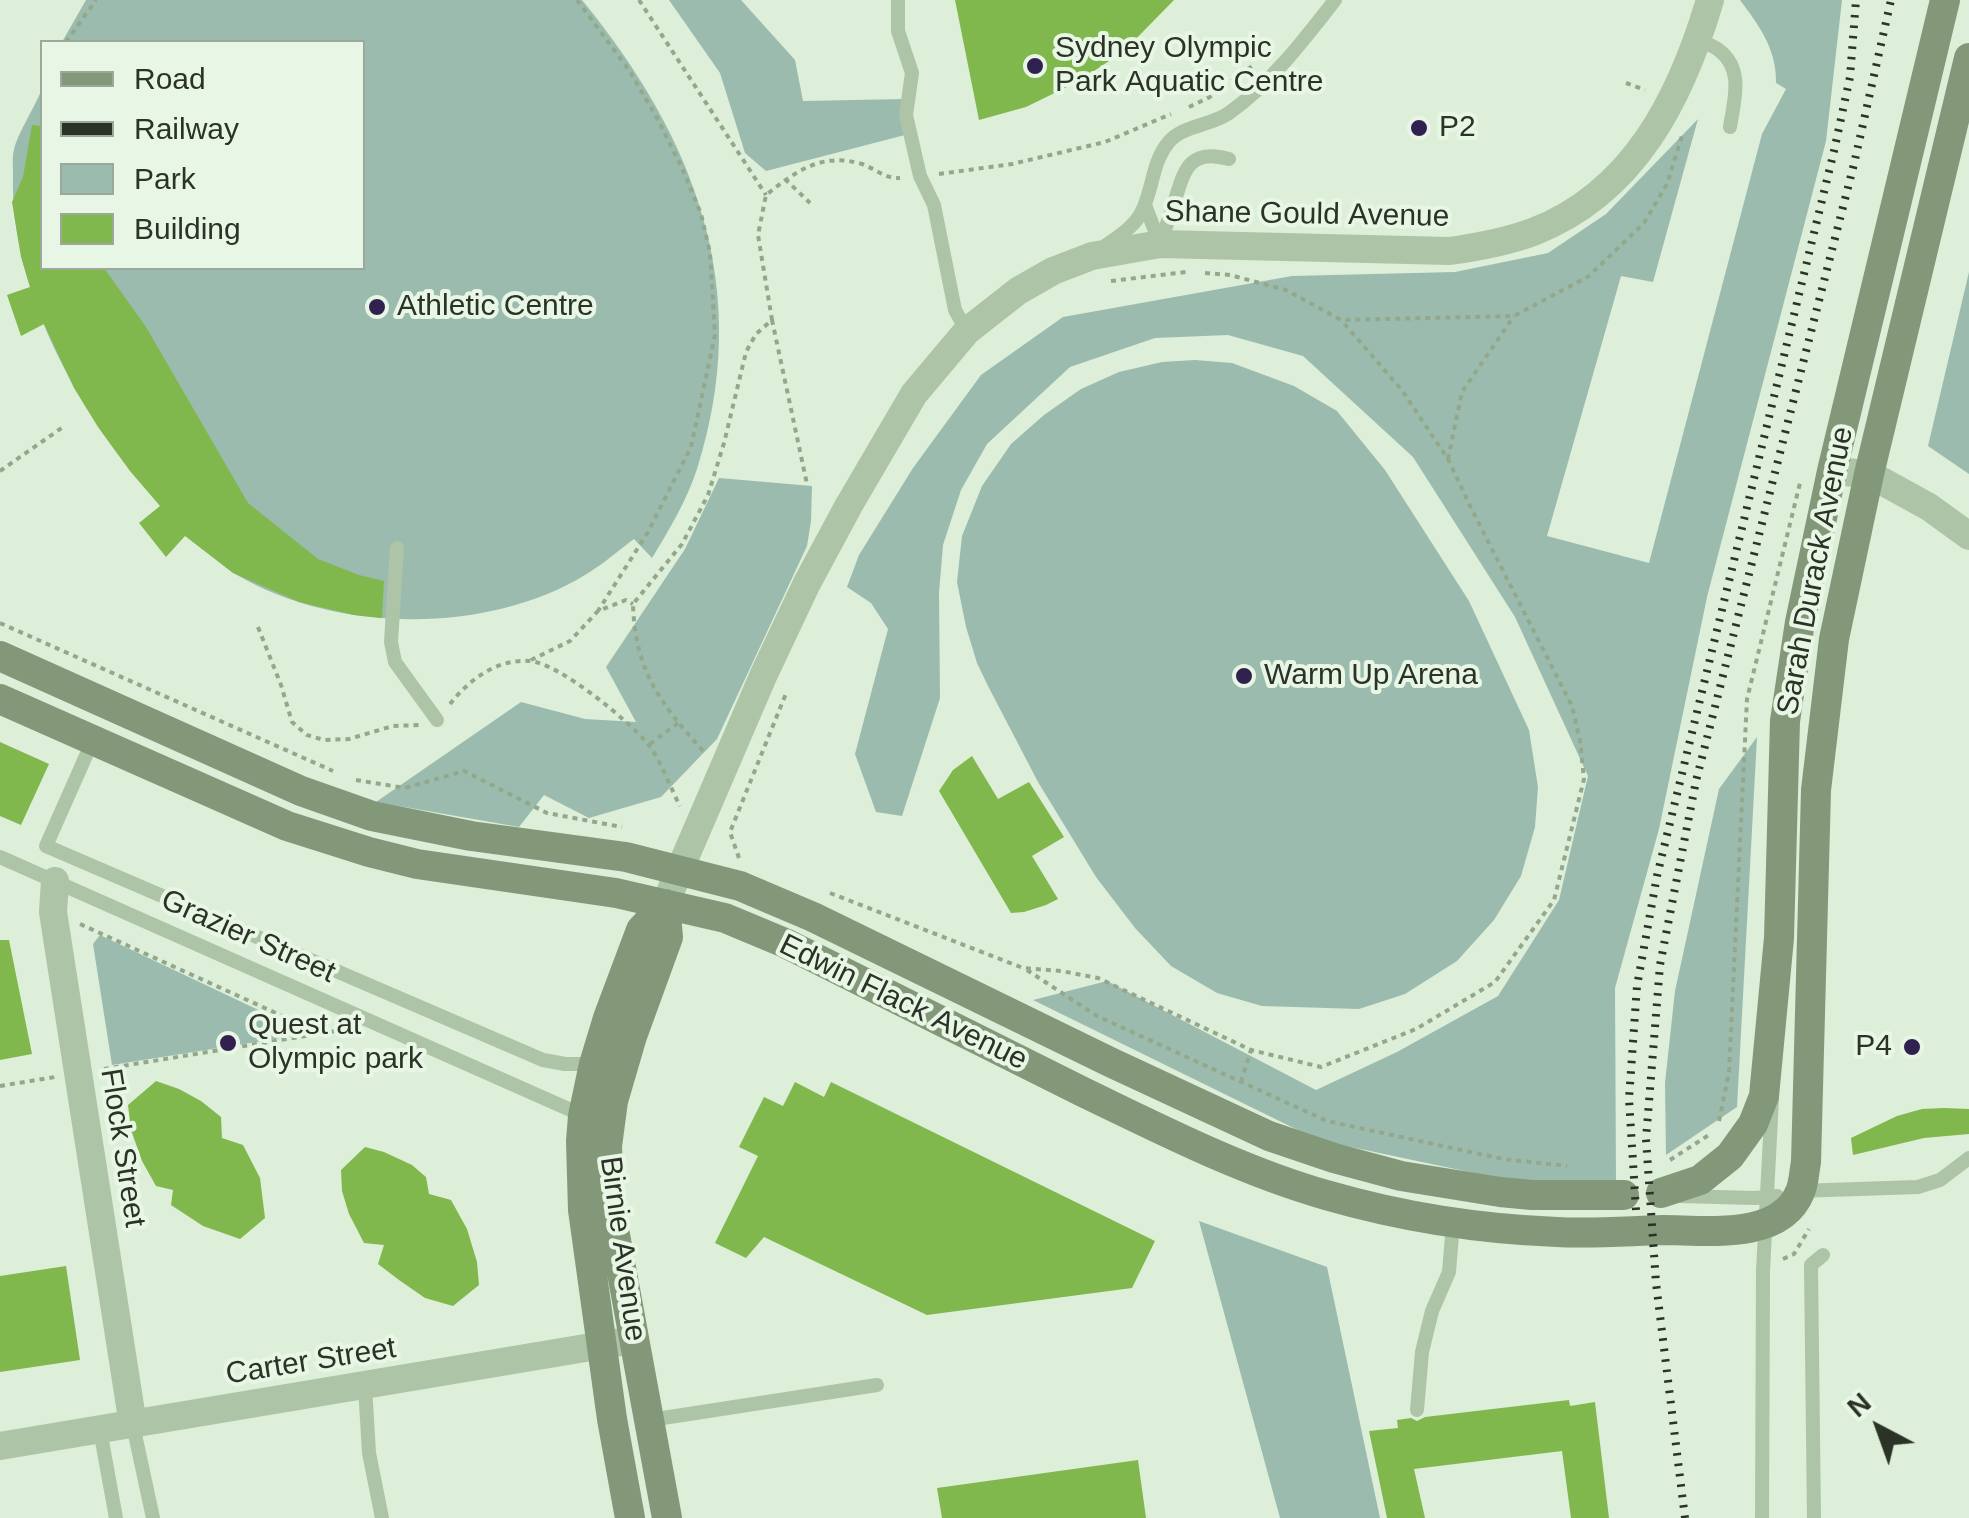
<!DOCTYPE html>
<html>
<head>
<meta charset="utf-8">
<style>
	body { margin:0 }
	#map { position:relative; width:1969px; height:1518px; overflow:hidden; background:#ddeed9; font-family:Helvetica,sans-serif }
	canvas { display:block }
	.legend { position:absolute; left:40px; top:40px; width:325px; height:230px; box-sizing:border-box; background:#e8f6e5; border:2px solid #9ca899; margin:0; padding:12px 18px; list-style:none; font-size:30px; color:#2b3226 }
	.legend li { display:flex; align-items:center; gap:20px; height:50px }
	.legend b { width:50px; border:2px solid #9ca899 }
	.north { position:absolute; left:1829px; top:1378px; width:100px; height:100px; -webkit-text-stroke:8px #e8f6e5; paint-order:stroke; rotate:319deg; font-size:28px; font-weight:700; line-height:40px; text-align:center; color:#2b3226 }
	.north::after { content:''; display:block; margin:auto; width:35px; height:45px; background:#2b3226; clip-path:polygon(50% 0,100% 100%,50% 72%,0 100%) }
</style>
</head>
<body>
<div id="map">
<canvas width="1969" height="1518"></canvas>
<ul class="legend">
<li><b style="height:12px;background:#839878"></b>Road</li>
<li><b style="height:12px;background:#2b3226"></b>Railway</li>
<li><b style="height:28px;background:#9bbbaf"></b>Park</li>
<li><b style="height:28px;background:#80b84d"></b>Building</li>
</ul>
<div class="north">N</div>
</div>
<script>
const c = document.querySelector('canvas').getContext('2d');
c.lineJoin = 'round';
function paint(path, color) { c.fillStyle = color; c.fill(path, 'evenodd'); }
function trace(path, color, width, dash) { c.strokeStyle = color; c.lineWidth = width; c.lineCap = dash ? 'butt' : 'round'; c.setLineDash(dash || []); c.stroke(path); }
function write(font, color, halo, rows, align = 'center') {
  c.font = font + ' Helvetica,sans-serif'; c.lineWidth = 8; c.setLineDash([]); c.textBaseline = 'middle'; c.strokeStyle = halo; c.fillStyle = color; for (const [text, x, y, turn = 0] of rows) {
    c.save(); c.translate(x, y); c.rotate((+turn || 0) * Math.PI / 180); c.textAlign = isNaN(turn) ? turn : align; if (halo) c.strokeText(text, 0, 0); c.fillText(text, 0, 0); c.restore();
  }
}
const green = new Path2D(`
	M 86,0 L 582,0 C 696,139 754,291 697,469 C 687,500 669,530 652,558 L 634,539 C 618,551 602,565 585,575 C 486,635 336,633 237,575 C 222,566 210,552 197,540 C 138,487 92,426 57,354 C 30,297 11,237 13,173 C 13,166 12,157 14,150 C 17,134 36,106 42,88 L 42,268 L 362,268 L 362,42 L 62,42 Z
	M 669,0 L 741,0 L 795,60 L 803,101 L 905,99 L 905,135 L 766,171 L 745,153 L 720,73 Z
	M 1740,0 L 1842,0 L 1826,141 L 1707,597 L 1659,829 L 1615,988 L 1616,1184 L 1502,1179 L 1318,1140 L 1033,1000 L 1107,981 L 1316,1090 L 1397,1052 L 1498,996 L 1559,900 L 1588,776 L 1515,617 L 1413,457 L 1303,356 L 1228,335 L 1155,338 L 1070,367 L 987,444 L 961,490 L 943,545 L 939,593 L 940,698 L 902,816 L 876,812 L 855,754 L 888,629 L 871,603 L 847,587 L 859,555 L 913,468 L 981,375 L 1063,317 L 1292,276 L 1455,272 L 1548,253 L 1606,214 L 1698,119 L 1653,282 L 1621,276 L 1547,536 L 1649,563 L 1762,134 L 1786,89 L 1776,83 C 1777,50 1759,25 1740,0 Z
	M 1969,272 L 1969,474 L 1928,446 Z
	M 1195,360 L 1232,363 L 1294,386 L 1337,411 L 1385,470 L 1469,601 L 1529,730 L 1538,787 L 1535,827 L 1521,876 L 1494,920 L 1457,961 L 1405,994 L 1359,1009 L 1262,1006 L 1217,993 L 1171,966 L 1135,928 L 1096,877 L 1038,782 L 988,686 L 977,663 L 966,627 L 957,582 L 962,536 L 982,486 L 1011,444 L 1044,415 L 1081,389 L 1119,372 L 1162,362 Z
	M 719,478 L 812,486 L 811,521 L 807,546 L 717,739 L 661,797 L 589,818 L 544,795 L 519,827 L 376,802 L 521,702 L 585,719 L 636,722 L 606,667 L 685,549 Z
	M 1757,737 L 1737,1107 L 1666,1155 L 1665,1083 L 1675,991 L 1719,789 Z
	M 100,935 L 305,1032 L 306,1034 L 112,1065 L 93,944 Z
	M 1199,1221 L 1327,1267 L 1380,1518 L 1280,1518 Z`);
const building = new Path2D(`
	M 955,0 L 1174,0 L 1124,51 L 1079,81 L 1026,107 L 979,120 Z
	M 32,125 L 42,126 L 42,268 L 104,268 L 146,327 L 248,503 L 318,559 L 359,575 L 384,581 L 382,618 L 354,615 L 299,602 L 233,573 L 185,536 L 166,557 L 139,523 L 160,506 L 130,471 L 98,427 L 74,388 L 44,324 L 21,336 L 7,295 L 30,287 L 21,257 L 12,202 L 23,177 Z
	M 0,742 L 49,764 L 21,825 L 0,816 Z
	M 972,756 L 998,799 L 1029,782 L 1064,837 L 1032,856 L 1058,899 L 1046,905 L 1024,912 L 1011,913 L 939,791 L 953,770 Z
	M 0,940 L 9,940 L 32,1054 L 0,1060 Z
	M 156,1081 L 179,1089 L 201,1101 L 221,1117 L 222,1138 L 243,1145 L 260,1178 L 265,1218 L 240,1239 L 203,1226 L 171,1205 L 173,1190 L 156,1186 L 142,1161 L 131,1130 L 128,1105 Z
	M 795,1082 L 824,1097 L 831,1082 L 1155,1241 L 1132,1288 L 927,1315 L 764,1237 L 746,1258 L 715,1243 L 758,1156 L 739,1147 L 764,1097 L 783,1106 Z
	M 1944,1108 L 1969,1109 L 1969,1134 L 1924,1138 L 1853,1155 L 1851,1138 L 1897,1116 L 1922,1109 Z
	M 365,1147 L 384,1152 L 412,1165 L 426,1177 L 429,1194 L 451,1200 L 467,1229 L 477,1262 L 479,1285 L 453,1306 L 425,1298 L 399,1280 L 378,1264 L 384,1245 L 364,1243 L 349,1214 L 342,1191 L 341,1170 Z
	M 66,1266 L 80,1360 L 0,1372 L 0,1276 Z
	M 1569,1400 L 1570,1406 L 1595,1402 L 1609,1518 L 1571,1518 L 1562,1451 L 1414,1469 L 1425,1518 L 1387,1518 L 1369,1431 L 1398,1428 L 1397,1420 L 1411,1418 L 1417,1421 L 1425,1417 Z
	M 1138,1460 L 1146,1518 L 942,1518 L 937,1488 Z`);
const path = new Path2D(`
	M 577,0 L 629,70 L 657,118 L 682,168 L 701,214 L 710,253 L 715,335 L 691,447 L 648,532 L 598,611
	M 639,0 L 766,195
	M 66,42 L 96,0
	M 1626,83 L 1645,90
	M 1189,107 L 1210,97 L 1252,66
	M 939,174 L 1012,164 L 1105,142 L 1171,114
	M 785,179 L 810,203
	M 1205,273 L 1230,275 L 1286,290 L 1341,320 L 1514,316 L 1589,276 L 1644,223 L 1667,184 L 1682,136
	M 1111,281 L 1186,272
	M 772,320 L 807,484
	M 1448,459 L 1462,392 L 1514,316
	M 0,471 L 63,427
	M 0,623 L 333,771
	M 258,627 L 281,685 L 292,722 L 307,735 L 324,740 L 349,739 L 393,726 L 419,725
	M 531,660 L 570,641 L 598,611 L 626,600 L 633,604
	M 450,704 C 469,680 496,659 529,661 C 558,662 629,721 648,744 C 661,761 670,787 680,806
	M 650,744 L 678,723
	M 703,751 C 660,703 635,671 633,604 L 682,544 L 708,495 L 724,443 L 746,352 L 756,334 L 772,320 L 758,235 L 766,195 C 796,171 822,152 862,164 C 876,169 885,179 900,178
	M 356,780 L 405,788 L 464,771 L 547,813 L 622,827
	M 739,858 L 730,832 L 787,691
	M 830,893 L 1023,968 L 1061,971 L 1098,978 L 1251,1050 L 1321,1067 L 1416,1029 L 1495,982 L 1554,900 L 1584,779 L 1580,741 L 1572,706 L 1471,508 L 1448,459 L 1401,389 L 1341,320
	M 80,924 L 322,1034
	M 1027,970 L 1097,1016 L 1327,1121 L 1503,1159 L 1567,1166
	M 104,1069 L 342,1030
	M 1241,1082 L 1251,1050
	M 0,1086 L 55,1077
	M 1719,1121 L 1729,1072 L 1747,699 L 1801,479
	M 1670,1160 L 1712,1133
	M 1783,1259 L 1794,1254 L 1809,1229`);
const lane = new Path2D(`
	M 898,0 L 898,31 L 912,73 L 906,115 L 920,176 L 934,205 L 955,310 L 967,331
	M 1698,40 C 1705,43 1714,46 1720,51 C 1744,70 1734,101 1730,127
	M 1145,205 L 1160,244
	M 1160,244 C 1164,232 1169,219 1173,206 C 1184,174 1186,147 1229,159
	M 1105,246 C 1118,237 1132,228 1140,215 C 1153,193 1151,164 1168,143 C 1182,125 1211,126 1229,113 C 1271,83 1304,40 1335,0
	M 397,548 L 391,642 L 395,662 L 437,720
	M 93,740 L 46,846 L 543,1060 L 565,1064 L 594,1064
	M 0,857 L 582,1115
	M 1798,1191 L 1918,1187 L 1940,1180 L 1969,1158
	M 1679,1196 L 1755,1198 L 1777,1196
	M 365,1386 L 369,1453 L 382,1518
	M 1417,1410 L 1422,1352 L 1432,1311 L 1449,1272 L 1453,1223
	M 650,1420 L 877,1385
	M 133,1425 L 153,1518
	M 100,1430 L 116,1518
	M 1762,1518 L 1763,1271 L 1772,1099
	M 1814,1518 L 1811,1265 L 1823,1255`);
const street = new Path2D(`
	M 1832,471 L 1869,474 L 1929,507 L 1969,536
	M 55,881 L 53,912 L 133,1425
	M 665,904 L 764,674 L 807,583 L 849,505 L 914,394 L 967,331 L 1018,291 L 1053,271 L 1092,256 L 1160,244 L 1450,251 C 1478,247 1506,242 1533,232 C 1634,193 1681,98 1710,0
	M 0,1446 L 633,1340`);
const secondary = new Path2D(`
	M 0,656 L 301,791 L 372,816 L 471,836 L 626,857 L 740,886 L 813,917 L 1110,1062 L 1269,1136 L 1334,1158 L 1401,1176 L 1500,1192 L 1532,1195 L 1624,1195
	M 0,699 L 287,826 L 369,852 L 417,864 L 616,893 L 725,918 L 785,943 C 885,993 984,1043 1083,1092 C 1162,1130 1242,1171 1326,1195 C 1402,1217 1479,1229 1557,1232 C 1592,1234 1628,1231 1663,1230 C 1705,1230 1780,1241 1800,1192 C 1804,1183 1804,1172 1806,1162 L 1816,790 L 1834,639 L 1869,474 L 1969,58
	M 665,904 L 668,937 L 632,1036 L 613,1101 L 607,1146 L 609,1195 L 613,1224 L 667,1518
	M 1661,1193 L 1700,1180 L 1730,1156 L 1753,1124 L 1764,1096 L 1779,938 L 1785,721 L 1800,622 L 1832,471 L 1945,0
	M 630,1518 L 612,1419 L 583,1210 L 581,1141 L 583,1116 L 594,1064 L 608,1018 L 641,930 L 665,904`);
const rail = new Path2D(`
	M 1636,1210 L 1629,1099 L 1637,986 L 1657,876 L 1834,151 L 1850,77 L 1856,0
	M 1685,1518 L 1656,1283 L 1646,1139 L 1660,965 L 1696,781 L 1854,164 L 1891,0`);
const markers = [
	[1035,66,10,"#31214e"],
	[1419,128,10,"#31214e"],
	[377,307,10,"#31214e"],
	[1244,676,10,"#31214e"],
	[228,1043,10,"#31214e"],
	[1912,1047,10,"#31214e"]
];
const poiNames = [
	["Sydney Olympic",1055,49],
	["Park Aquatic Centre",1055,83],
	["P2",1439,128],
	["Athletic Centre",397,307],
	["Warm Up Arena",1264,676],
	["Quest at",248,1026],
	["Olympic park",248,1060],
	["P4",1892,1047,"right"]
];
const streetNames = [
	["Shane Gould Avenue",1307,215,1],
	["Sarah Durack Avenue",1816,571,-79],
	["Grazier Street",248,937,24],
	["Edwin Flack Avenue",903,1003,26],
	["Flock Street",122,1148,81],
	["Birnie Avenue",622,1249,82],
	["Carter Street",311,1362,-9]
];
paint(green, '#9bbbaf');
paint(building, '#80b84d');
trace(path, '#93a88b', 4, [5, 5]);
trace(lane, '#aec4a7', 14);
trace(street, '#aec4a7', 28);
trace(secondary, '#839878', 30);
trace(rail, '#2b3226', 8, [2.5, 8]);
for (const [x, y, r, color] of markers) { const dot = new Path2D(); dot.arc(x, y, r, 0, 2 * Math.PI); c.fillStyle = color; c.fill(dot); trace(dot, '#e8f6e5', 4); }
write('30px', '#2b3226', '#e8f6e5', poiNames, 'left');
write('30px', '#2b3226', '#e8f6e5', streetNames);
</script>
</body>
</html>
